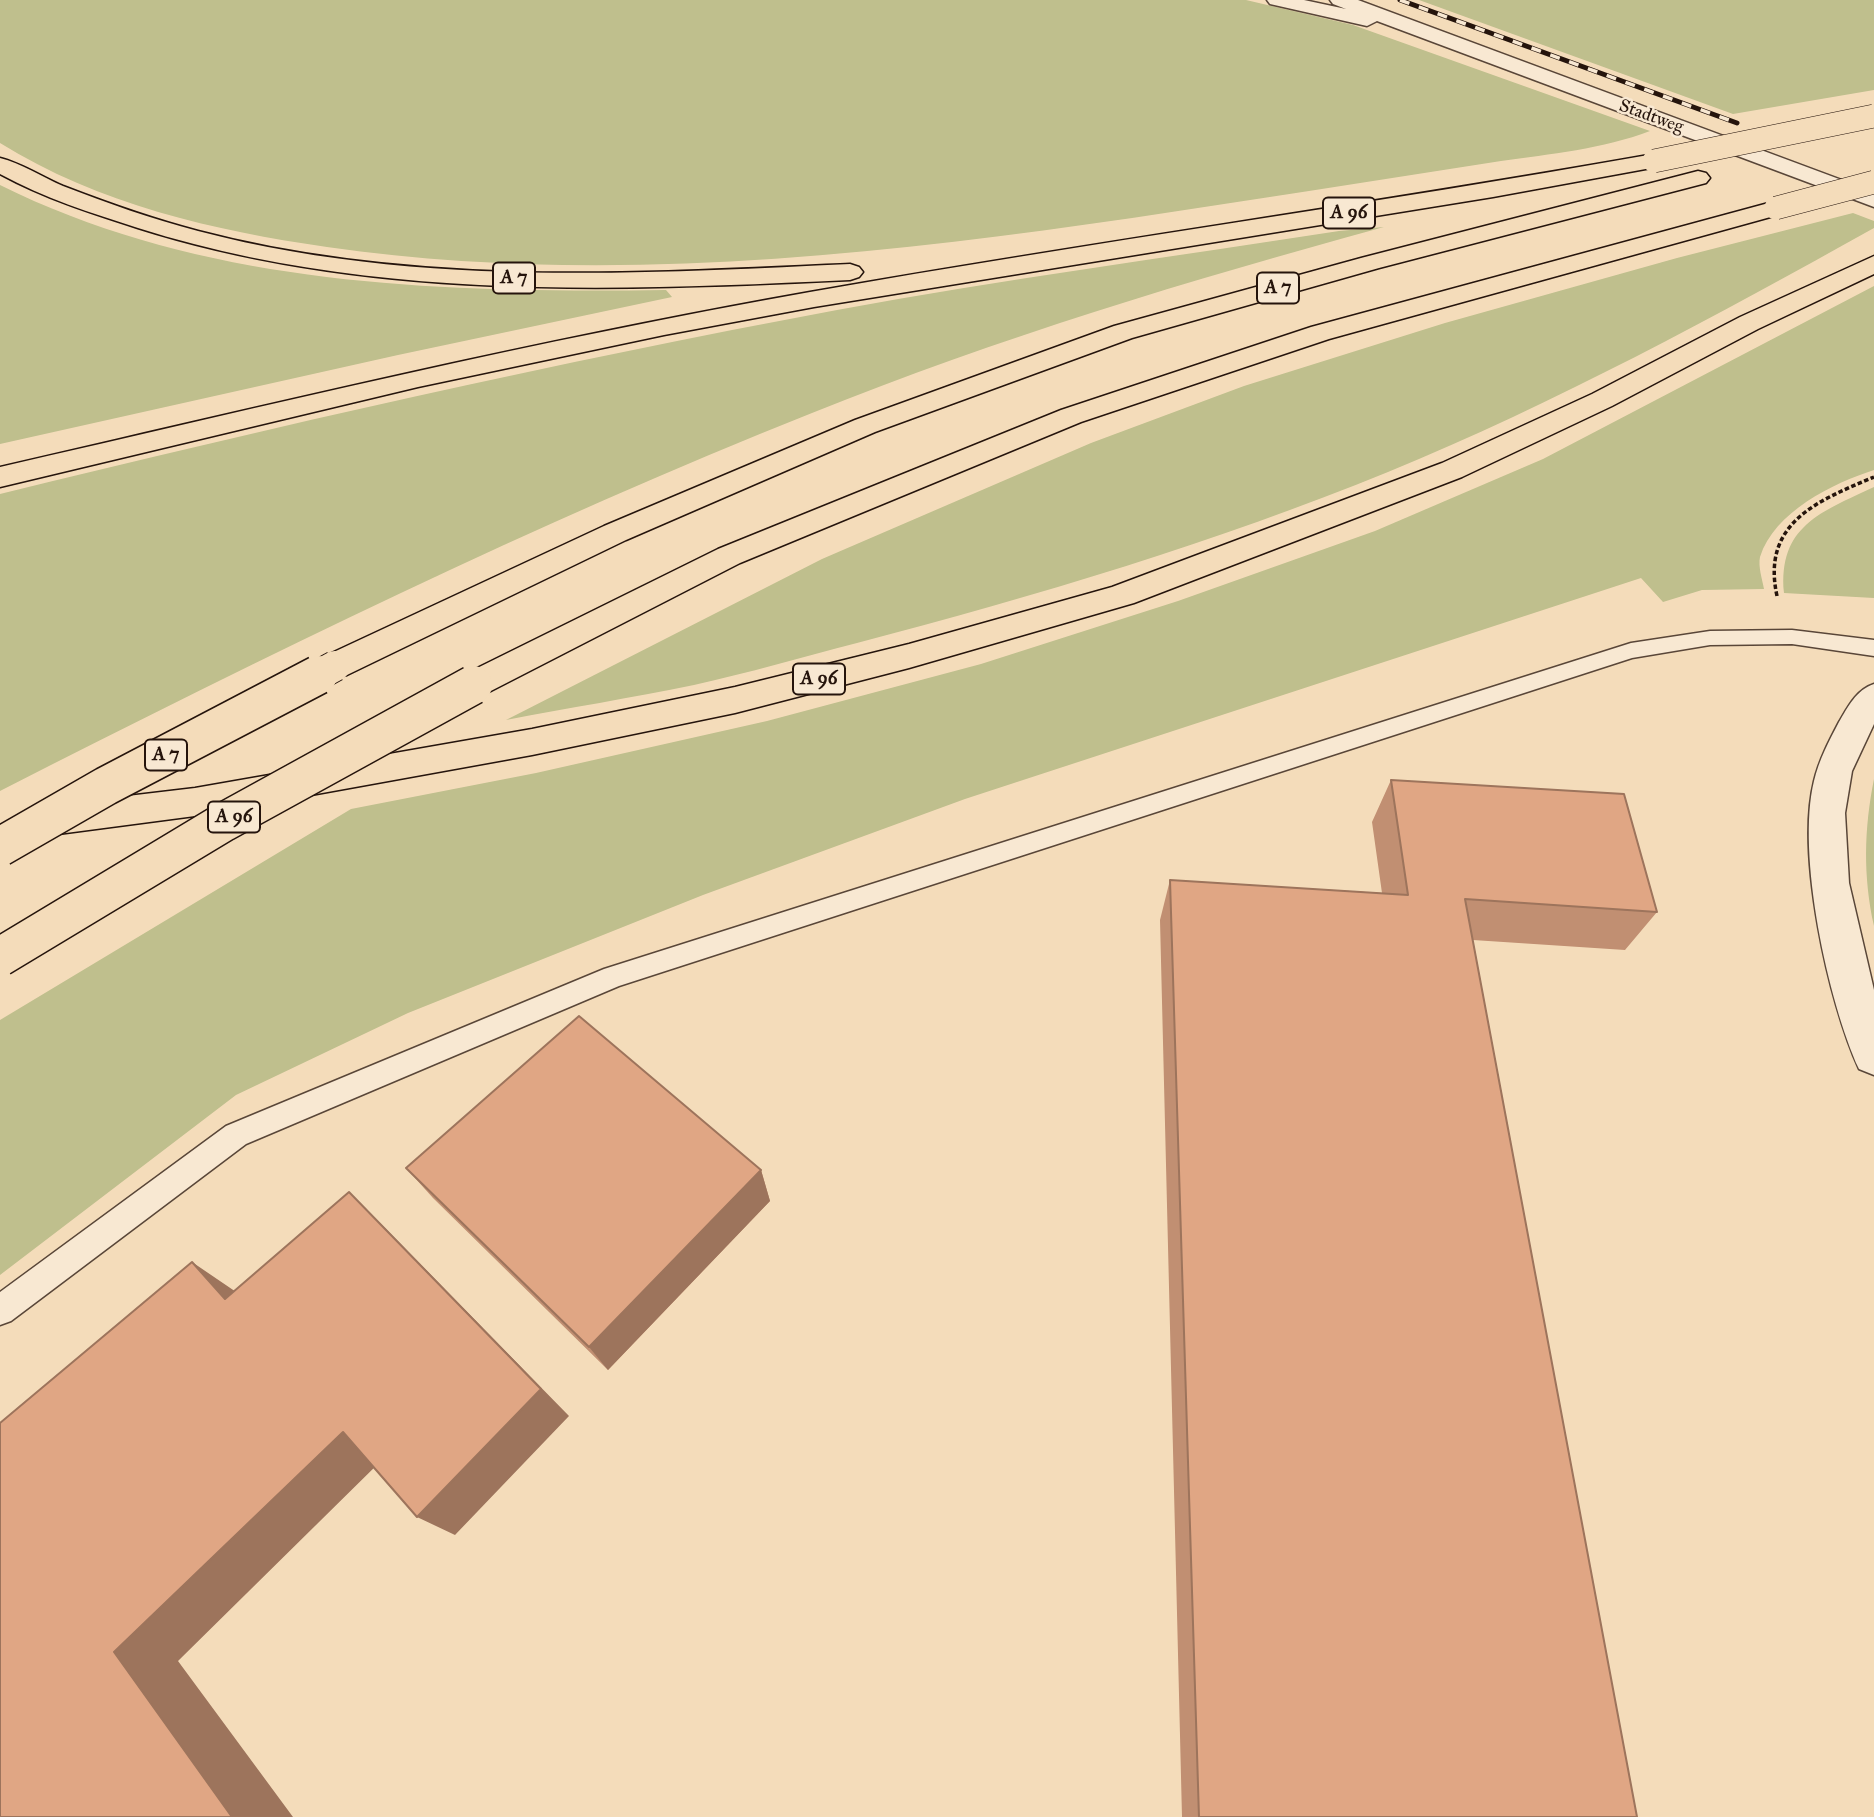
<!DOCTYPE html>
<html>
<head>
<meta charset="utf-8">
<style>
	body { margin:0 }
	canvas { display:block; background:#f4dcba }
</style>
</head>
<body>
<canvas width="1874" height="1817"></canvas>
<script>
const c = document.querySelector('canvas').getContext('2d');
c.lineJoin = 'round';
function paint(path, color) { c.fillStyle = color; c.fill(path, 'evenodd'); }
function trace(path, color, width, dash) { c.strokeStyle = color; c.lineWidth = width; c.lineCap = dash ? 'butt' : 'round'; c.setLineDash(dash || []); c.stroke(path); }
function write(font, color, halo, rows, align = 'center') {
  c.font = font + ' "IM FELL Great Primer",serif'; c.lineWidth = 5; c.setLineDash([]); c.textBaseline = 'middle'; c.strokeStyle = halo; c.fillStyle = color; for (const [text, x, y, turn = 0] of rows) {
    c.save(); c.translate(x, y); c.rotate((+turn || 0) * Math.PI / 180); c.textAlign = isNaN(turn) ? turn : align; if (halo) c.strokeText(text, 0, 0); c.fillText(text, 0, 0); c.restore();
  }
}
const green = new Path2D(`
	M 0,0 L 1246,0 L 1353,25 L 1650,131 C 1603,149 1550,154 1501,161 C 1437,171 1373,181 1309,191 C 986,241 654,294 327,247 C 215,231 98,204 0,143 Z
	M 1419,0 L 1874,0 L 1874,90 L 1733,114 Z
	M 0,185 C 205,287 442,293 666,290 L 672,297 L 398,355 L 0,444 Z
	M 1853,213 L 1874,221 L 1874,228 C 1718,315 1554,404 1388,472 C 1216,542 1037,596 857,643 C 803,657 748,673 694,685 C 631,698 568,708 506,720 L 822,559 L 1091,443 L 1244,386 L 1445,323 L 1677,258 Z
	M 1384,227 C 1190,280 998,338 812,413 C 533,524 267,655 0,791 L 0,494 C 277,426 557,362 837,310 C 1004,279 1172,257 1339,231 Z
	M 1874,286 L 1874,470 C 1833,483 1774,512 1760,557 C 1758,566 1762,579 1764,589 L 1702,590 L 1663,602 L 1641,578 L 965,799 L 703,895 L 408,1013 L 236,1095 L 0,1275 L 0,1020 L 351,809 L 536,773 L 767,721 L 981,664 L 1178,601 L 1375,531 L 1543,459 Z
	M 1874,487 L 1874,598 L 1784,593 C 1778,526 1821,512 1874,487 Z
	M 1874,779 L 1874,926 C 1863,876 1864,829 1874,779 Z`);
const path = new Path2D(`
	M 1777,596 C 1761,523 1817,501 1874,477`);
const service = new Path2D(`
	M 1792,630 L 1874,640 L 1874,656 L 1792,644 L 1710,645 L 1632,658 L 619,986 L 246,1144 L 11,1321 L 0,1325 L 0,1292 L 226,1126 L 604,969 L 1631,643 L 1710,631 Z`);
const minor = new Path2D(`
	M 1267,0 L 1304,0 L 1346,9 L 1333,4 L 1330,0 L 1358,0 L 1874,192 L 1874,207 L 1377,21 L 1367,26 L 1270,4 Z
	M 1874,684 L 1874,724 L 1852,771 L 1845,813 L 1849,883 L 1874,990 L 1874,1075 L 1859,1069 C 1828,1001 1796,854 1814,781 C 1819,760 1829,741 1839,722 C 1848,707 1856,690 1874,684 Z`);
const motorway = new Path2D(`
	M 1654,154 L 1662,156 L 1666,161 L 1662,166 L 1493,197 L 814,307 L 664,335 L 418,387 L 0,487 L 0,467 C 269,405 538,340 810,292 C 1091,242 1374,204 1654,154 Z
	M 0,158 C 21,163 42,177 63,186 C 107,203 152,219 198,231 C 410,287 634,274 850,264 L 859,267 L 863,272 L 859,277 L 850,280 C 611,291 368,301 138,228 C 91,213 44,198 0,174 Z
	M 1698,171 L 1706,173 L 1710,178 L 1706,183 L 1379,268 L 1132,338 L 875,432 L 626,540 L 347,675 L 335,678 L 323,675 L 318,666 L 323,657 L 604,526 L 855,420 L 1114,326 L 1361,258 Z
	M 1776,201 L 1785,203 L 1788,208 L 1785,213 L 1329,339 L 1081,422 L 740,563 L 485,694 L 473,697 L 461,694 L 456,685 L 461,676 L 718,549 L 1061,410 L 1311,327 Z
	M 1874,256 L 1874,274 L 1758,329 L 1612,406 L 1462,477 L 1134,603 L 909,668 L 735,713 L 532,755 L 195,816 L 43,836 L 30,831 L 25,821 L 30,811 L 43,806 L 195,788 L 532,729 L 735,687 L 909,644 L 1112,587 L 1442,463 L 1592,394 L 1740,317 Z`);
const rail = new Path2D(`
	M 1400,0 L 1737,123`);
const motorwayBridgeFar2 = new Path2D(`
	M 1654,161 L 1874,116
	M 1776,208 L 1874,182`);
const motorwayBridgeFar1 = new Path2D(`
	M 315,677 L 335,666`);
const motorwayBridge = new Path2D(`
	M 0,847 L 106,786 L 318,675
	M 0,957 L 224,822 L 473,685`);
const wall = new Path2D(`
	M 1391,780 L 1657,912 L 1625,950 L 1473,940 L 1637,1817 L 1182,1817 L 1160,920 L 1170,880 L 1382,893 L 1372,822 Z
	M 406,1168 L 761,1170 L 770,1201 L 608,1370 L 433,1198 Z`);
const shadedWall = new Path2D(`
	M 761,1170 L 770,1201 L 608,1370 L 589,1347 Z
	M 349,1192 L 387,1230 L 569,1416 L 455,1535 L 417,1517 Z
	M 192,1262 L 242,1296 L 225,1299 Z
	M 343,1432 L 385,1457 L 178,1661 L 293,1817 L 232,1817 L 114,1652 Z`);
const building = new Path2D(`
	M 1391,780 L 1624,794 L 1657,912 L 1465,899 L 1637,1817 L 1199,1817 L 1170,880 L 1408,895 Z
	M 579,1016 L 761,1170 L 589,1347 L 406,1168 Z
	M 349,1192 L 541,1389 L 417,1517 L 343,1432 L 114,1652 L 232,1817 L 0,1817 L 0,1423 L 192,1262 L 225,1299 Z`);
const farStreetnames = [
	["Stadtweg",1651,117,20]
];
const shields = [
	[1349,213,52],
	[514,278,42],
	[1278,288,42],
	[819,679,52],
	[166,755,42],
	[234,817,52]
];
const shieldNames = [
	["A 96",1349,213],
	["A 7",514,278],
	["A 7",1278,288],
	["A 96",819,679],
	["A 7",166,755],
	["A 96",234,817]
];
paint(green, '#bfbf8d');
trace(service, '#594638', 3);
trace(minor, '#594638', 3);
trace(motorway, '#25140c', 3);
trace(path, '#25140c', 3.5, [4.5, 2.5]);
paint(service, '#f8e8d2');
paint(minor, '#f8e8d2');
paint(motorway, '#f4dcba');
trace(rail, '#25140c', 5);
trace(rail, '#f8e8d2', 3.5, [10]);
trace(motorwayBridgeFar2, '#25140c', 24, []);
trace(motorwayBridgeFar1, '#25140c', 32, []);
trace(motorwayBridge, '#25140c', 41, []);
trace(motorwayBridgeFar2, '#f4dcba', 23);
trace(motorwayBridgeFar1, '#f4dcba', 30);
trace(motorwayBridge, '#f4dcba', 38);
paint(wall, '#c18f72');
paint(shadedWall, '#9d745c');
paint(building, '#e0a684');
trace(building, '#9d745c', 2);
write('18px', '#25140c', '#f8e8d2', farStreetnames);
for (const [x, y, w] of shields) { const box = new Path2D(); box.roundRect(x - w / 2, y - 15.5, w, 31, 5); c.fillStyle = '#f8e8d2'; c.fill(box); trace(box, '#25140c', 2); }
write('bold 19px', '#25140c', null, shieldNames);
</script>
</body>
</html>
